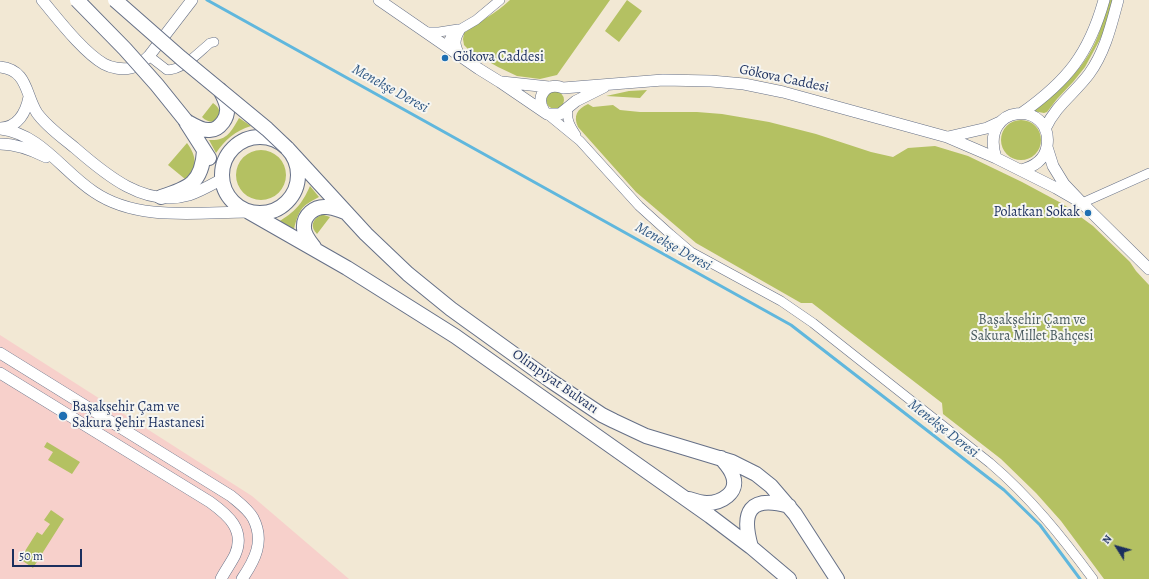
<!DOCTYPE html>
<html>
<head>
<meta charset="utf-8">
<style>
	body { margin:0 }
	#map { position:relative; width:1149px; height:579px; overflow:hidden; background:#f2e8d4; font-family:Alegreya,serif }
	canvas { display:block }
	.north { position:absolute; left:1097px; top:527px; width:40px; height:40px; -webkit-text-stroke:3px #f6f6f2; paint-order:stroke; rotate:307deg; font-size:11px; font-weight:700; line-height:16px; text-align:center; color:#1b2f5e }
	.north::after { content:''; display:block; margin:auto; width:14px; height:18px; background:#1b2f5e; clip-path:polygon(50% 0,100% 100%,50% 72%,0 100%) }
	.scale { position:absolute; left:12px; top:549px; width:70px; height:18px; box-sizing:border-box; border:2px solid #1b2f5e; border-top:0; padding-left:5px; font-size:12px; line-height:14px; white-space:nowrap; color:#1b2f5e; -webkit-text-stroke:3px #f6f6f2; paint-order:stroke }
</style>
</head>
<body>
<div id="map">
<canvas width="1149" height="579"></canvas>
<div class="north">N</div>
<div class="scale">50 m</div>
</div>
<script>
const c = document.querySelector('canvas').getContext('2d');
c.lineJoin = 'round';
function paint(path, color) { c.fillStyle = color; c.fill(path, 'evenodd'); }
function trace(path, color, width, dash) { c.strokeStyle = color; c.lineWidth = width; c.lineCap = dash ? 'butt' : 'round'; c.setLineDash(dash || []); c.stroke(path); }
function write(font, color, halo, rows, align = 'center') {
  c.font = font + ' Alegreya,serif'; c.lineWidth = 4; c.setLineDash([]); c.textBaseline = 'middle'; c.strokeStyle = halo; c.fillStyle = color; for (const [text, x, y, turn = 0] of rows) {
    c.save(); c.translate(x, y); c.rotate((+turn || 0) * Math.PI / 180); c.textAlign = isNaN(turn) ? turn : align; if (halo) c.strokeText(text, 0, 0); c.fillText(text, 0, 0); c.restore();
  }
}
const built = new Path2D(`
	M 0,335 L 252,496 L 349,579 L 0,579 Z`);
const green = new Path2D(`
	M 510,0 L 610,0 L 557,75 L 540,79 L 517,76 L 498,67 L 470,51 L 464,45 L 463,39 L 464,33 C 480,21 495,14 510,0 Z
	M 627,0 L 642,11 L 619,42 L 605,31 Z
	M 1109,0 L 1113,0 L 1104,32 L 1085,67 L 1073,82 L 1057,99 L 1047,112 L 1044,113 L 1033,111 C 1061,91 1089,64 1100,30 C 1103,20 1106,10 1109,0 Z
	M 647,90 L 640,98 L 606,96 L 629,91 Z
	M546 100a9 9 0 1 1 18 0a9 9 0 1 1-18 0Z
	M 213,103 C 228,113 215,130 202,117 Z
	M 588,104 L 593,107 L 613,105 L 620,110 L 640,112 L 697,112 L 722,114 L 769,122 L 816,134 L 871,152 L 893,157 L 908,148 L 935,146 L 968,156 L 1022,182 L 1063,204 L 1093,226 L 1130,262 L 1136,271 L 1149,285 L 1149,579 L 1104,579 L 1061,521 L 1036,493 L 1001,459 L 943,414 L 942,403 L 812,303 L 801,303 L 696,243 L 636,192 L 578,127 C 573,116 577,109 588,104 Z
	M 239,118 L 251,126 C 235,131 225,140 216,153 L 209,140 C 227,141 231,132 239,118 Z
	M1001 140a20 20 0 1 1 40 0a20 20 0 1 1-40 0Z
	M 187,143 C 197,157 198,167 185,179 L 168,165 Z
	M236 175a25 25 0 1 1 50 0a25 25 0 1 1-50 0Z
	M 310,186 L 319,197 C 301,206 299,210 294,229 L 278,222 C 295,212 302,204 310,186 Z
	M 321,215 L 324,215 L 330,217 L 317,234 C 310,227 312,219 321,215 Z
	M 47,442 L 80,462 L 72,474 L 48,460 L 53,452 L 44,447 Z
	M 51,510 L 64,519 L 33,568 L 20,559 L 37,532 L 42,535 L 50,524 L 44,520 Z`);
const stream = new Path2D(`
	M 207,0 L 791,325 L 1004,490 L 1040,525 L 1080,579`);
const minor = new Path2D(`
	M 426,32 L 439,32 L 458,29
	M 446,46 L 452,34 L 476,20 L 500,0
	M 460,55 C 455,44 454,41 461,29
	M 149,56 L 167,70 C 183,70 198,53 210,43 L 214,42
	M 568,108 C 566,119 570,126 576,135
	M 547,114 L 580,141 L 639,206 L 670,234 L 691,252 L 781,301 L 813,323 L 990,463 C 1030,497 1062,537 1093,579
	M 1082,203 L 1149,173`);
const tertiary = new Path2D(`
	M 42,0 C 58,19 83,52 104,64 C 111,68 123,70 131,68 C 138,66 144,61 149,56 L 192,0
	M 379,0 L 479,69 L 500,82 L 547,114 L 560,114 L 576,101 L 604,87
	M 0,67 C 28,70 25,94 37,113 C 47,127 63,138 75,148 C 106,175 145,208 189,195 C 201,191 211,185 222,179
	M 502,82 L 549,87
	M 544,111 C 535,97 546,81 563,88 L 663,80 L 711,81 L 744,84 L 783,92 L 947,137 L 996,158 L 1056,188 L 1082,203
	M 1022,113 C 1067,81 1089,54 1104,0
	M 1,128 C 18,127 26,112 29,97
	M 0,129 C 41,134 62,171 94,192 C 138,222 198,212 249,212
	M 1045,129 C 1056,105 1074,94 1089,74 C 1105,52 1111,26 1118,0
	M 948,137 L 987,128 L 1000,122
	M 0,144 C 16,144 32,150 46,157
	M 1047,147 L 1053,166 L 1064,184 L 1082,203 L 1149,269
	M 996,158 C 978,102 1054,100 1047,146 C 1045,160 1033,167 1021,170
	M 0,353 L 231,496 C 238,502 248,509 253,518 C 265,541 255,560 242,579
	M 0,373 L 210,502 C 228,515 246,530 235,555 C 231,563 225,571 221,579`);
const primary = new Path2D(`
	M 186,121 C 193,125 202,131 210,130 C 215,130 220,126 223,122 C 231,111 226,101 220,90
	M 186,122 L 209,158
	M222 175a38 38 0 1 1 76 0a38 38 0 1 1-76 0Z
	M 287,148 L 366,234 L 408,274 L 451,309 L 551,381 L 602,415 L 614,421 L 646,436 L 732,462 L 756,474 L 771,486 L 795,514 L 837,579
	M 161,197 C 189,188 202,183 204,151
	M 249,212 L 347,268 L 455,336 L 710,516 L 751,547 L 789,579
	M 314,247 C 310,242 304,235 304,228 C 303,215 315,206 326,207 C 333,207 339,210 345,212
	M 689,499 C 695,501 701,503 707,503 C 721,503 739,493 733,476 C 731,469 726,464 721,458
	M 751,547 C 741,512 749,495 789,506`);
const primaryBridge = new Path2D(`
	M 77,0 L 125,49 L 157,85 L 186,121
	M 115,0 L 181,58 L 267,129 L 287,148`);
const markers = [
	[445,58,4,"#1f6fb2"],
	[1088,213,4,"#1f6fb2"],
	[63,416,5,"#1f6fb2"]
];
const poiNames = [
	["Gökova Caddesi",453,58],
	["Polatkan Sokak",1080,213,"right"],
	["Başakşehir Çam ve",72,408],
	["Sakura Şehir Hastanesi",72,424]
];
const streetNames = [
	["Gökova Caddesi",784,79,12],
	["Olimpiyat Bulvarı",555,382,35]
];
const parkNames = [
	["Başakşehir Çam ve",1032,321],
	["Sakura Millet Bahçesi",1032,337]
];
const waterNames = [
	["Menekşe Deresi",390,89,29],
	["Menekşe Deresi",673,247,29],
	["Menekşe Deresi",943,429,38]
];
paint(built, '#f7d0cb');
paint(green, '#b4c162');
trace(stream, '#60b7dd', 3);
trace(minor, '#667087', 10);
trace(tertiary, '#667087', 12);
trace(primary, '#667087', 16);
trace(minor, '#fff', 9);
trace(tertiary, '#fff', 11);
trace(primary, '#fff', 14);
trace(primaryBridge, '#667087', 16, []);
trace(primaryBridge, '#fff', 14);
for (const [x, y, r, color] of markers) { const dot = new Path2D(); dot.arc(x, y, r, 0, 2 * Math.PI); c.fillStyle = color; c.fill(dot); trace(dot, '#f6f6f2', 1.5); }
write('14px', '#1b2f5e', '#f6f6f2', poiNames, 'left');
write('14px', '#1b2f5e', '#f6f6f2', streetNames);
write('14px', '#495b5f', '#f6f6f2', parkNames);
write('italic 15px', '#305884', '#f6f6f2', waterNames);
</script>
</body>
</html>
